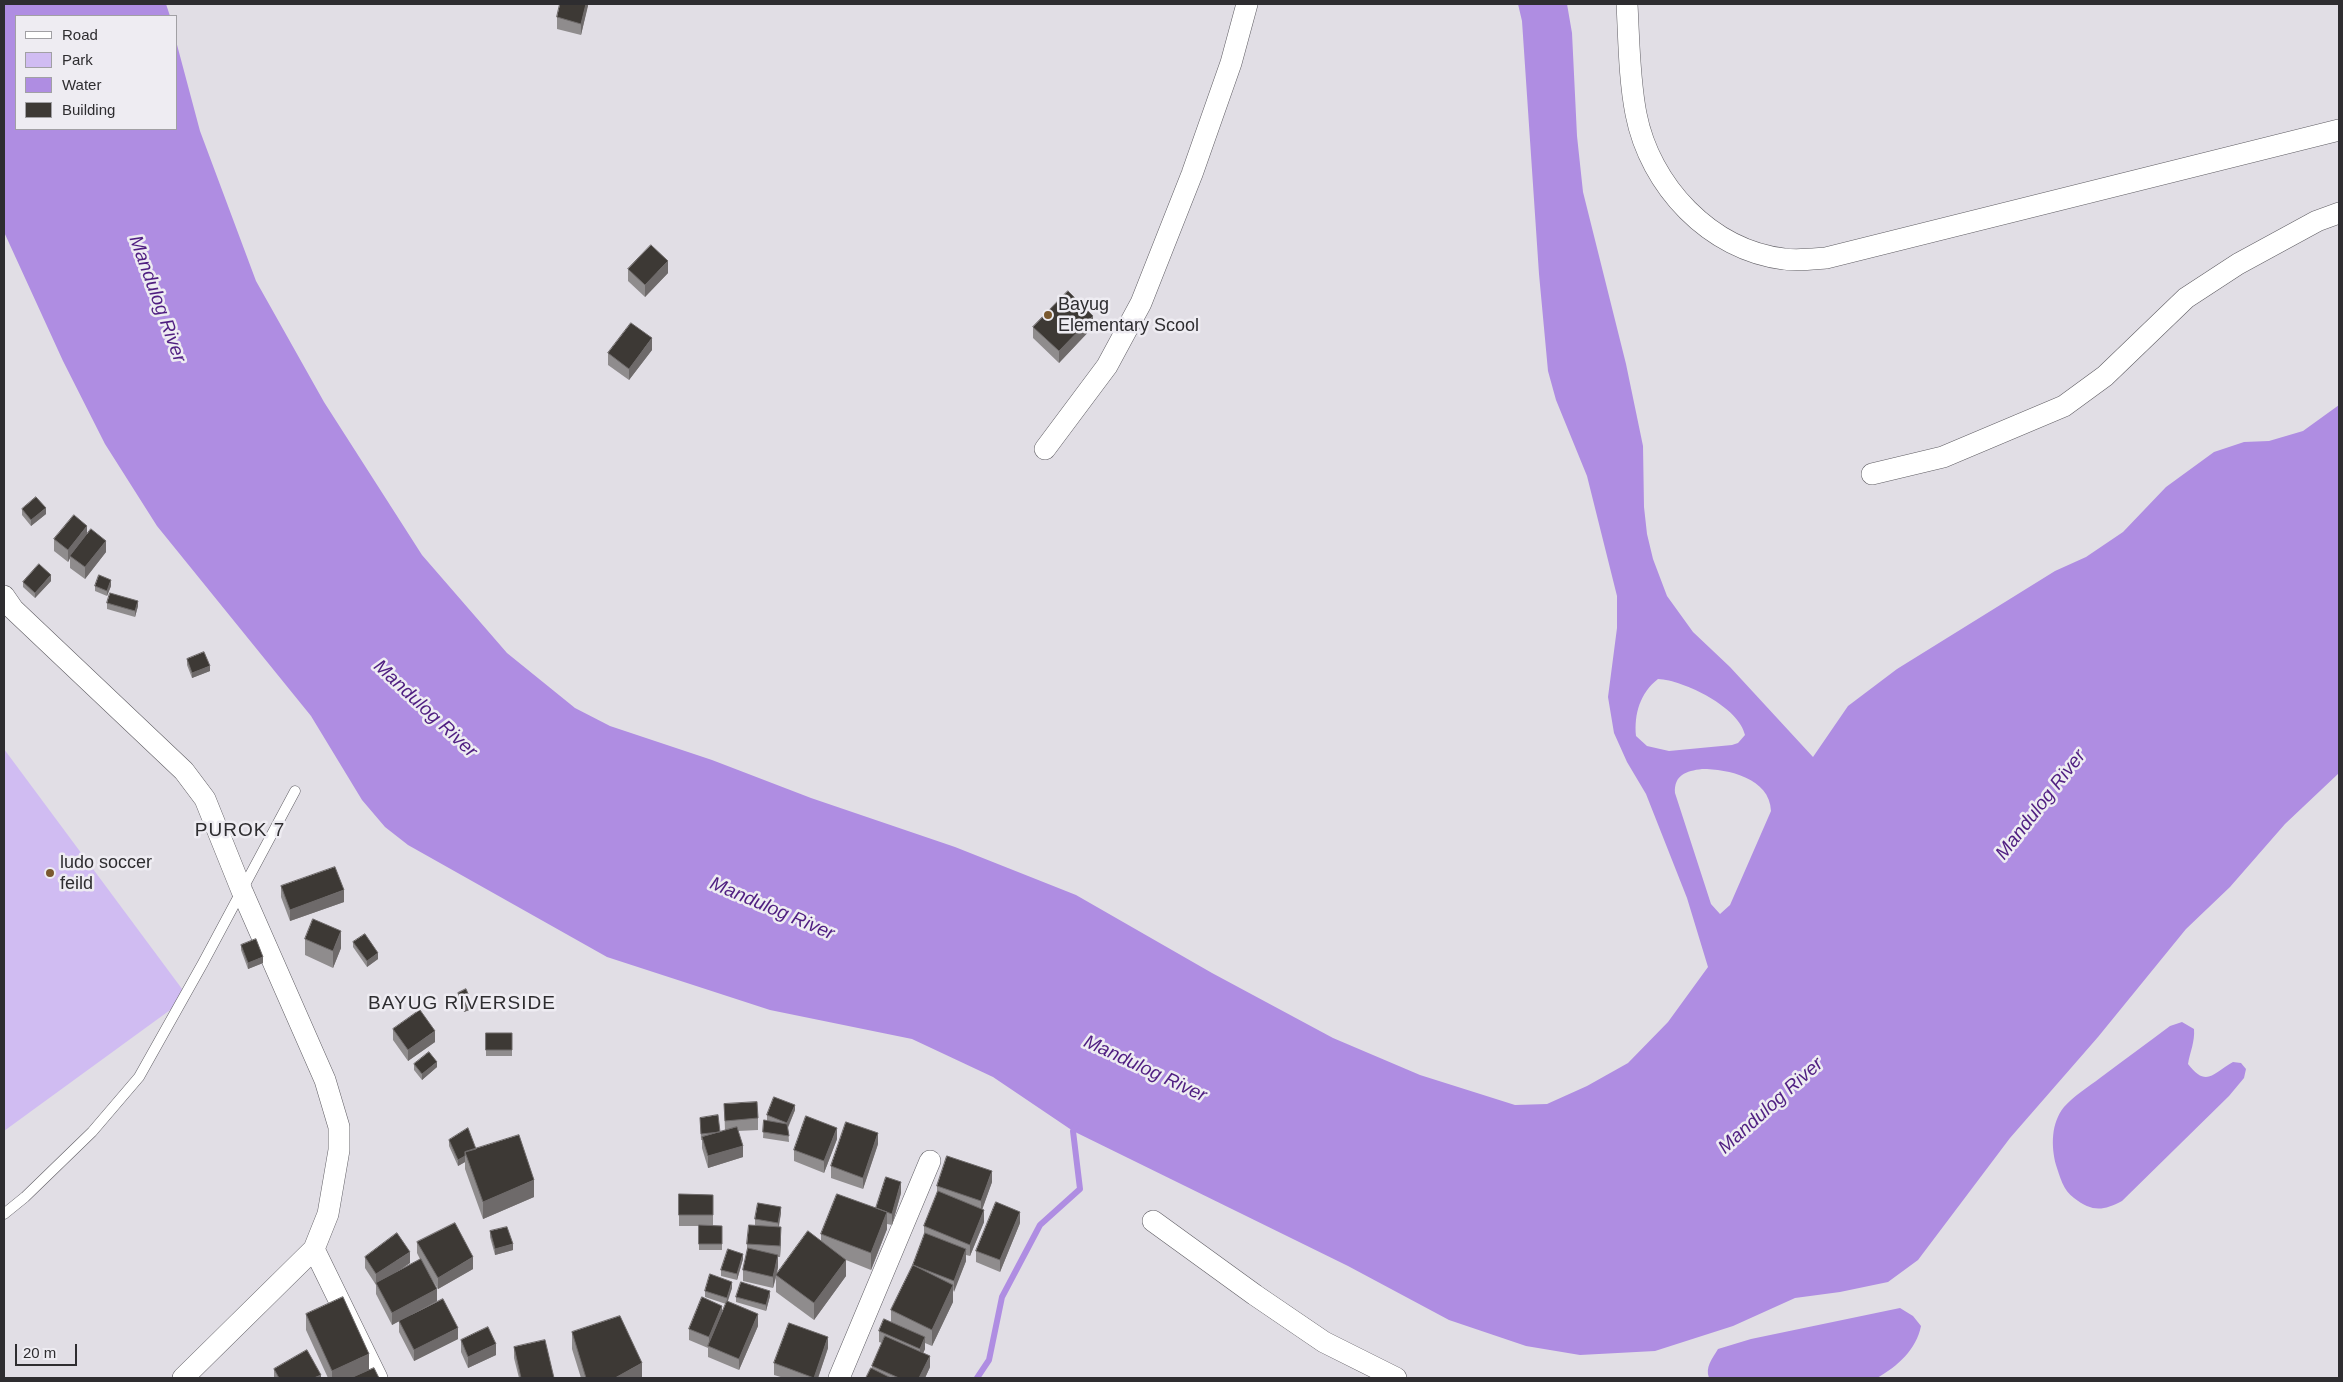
<!DOCTYPE html>
<html>
<head>
<meta charset="utf-8">
<style>
	body { margin:0 }
	#map { position:relative; width:2343px; height:1382px; overflow:hidden; background:#e1dee5; font-family:Helvetica,sans-serif }
	canvas { display:block }
	.frame { position:absolute; inset:0; border:5px solid #2e2d30; pointer-events:none }
	.legend { position:absolute; left:15px; top:15px; width:162px; height:115px; box-sizing:border-box; background:#eeecf2; border:1px solid #a1a0a4; margin:0; padding:6px 9px; list-style:none; font-size:15px; color:#2e2d30 }
	.legend li { display:flex; align-items:center; gap:10px; height:25px }
	.legend b { width:25px; border:1px solid #a1a0a4 }
	.scale { position:absolute; left:15px; top:1344px; width:62px; height:22px; box-sizing:border-box; border:2px solid #2e2d30; border-top:0; padding-left:6px; font-size:15px; line-height:18px; white-space:nowrap; color:#2e2d30; -webkit-text-stroke:4px #eeecf2; paint-order:stroke }
</style>
</head>
<body>
<div id="map">
<canvas width="2343" height="1382"></canvas>
<div class="frame"></div>
<ul class="legend">
<li><b style="height:6px;background:#fff"></b>Road</li>
<li><b style="height:14px;background:#d0bcf2"></b>Park</li>
<li><b style="height:14px;background:#af8de2"></b>Water</li>
<li><b style="height:14px;background:#3d3935"></b>Building</li>
</ul>
<div class="scale">20 m</div>
</div>
<script>
const c = document.querySelector('canvas').getContext('2d');
c.lineJoin = 'round';
function paint(path, color) { c.fillStyle = color; c.fill(path, 'evenodd'); }
function trace(path, color, width, dash) { c.strokeStyle = color; c.lineWidth = width; c.lineCap = dash ? 'butt' : 'round'; c.setLineDash(dash || []); c.stroke(path); }
function write(font, color, halo, rows, align = 'center') {
  c.font = font + ' Helvetica,sans-serif'; c.lineWidth = 5; c.setLineDash([]); c.textBaseline = 'middle'; c.strokeStyle = halo; c.fillStyle = color; for (const [text, x, y, turn = 0] of rows) {
    c.save(); c.translate(x, y); c.rotate((+turn || 0) * Math.PI / 180); c.textAlign = isNaN(turn) ? turn : align; if (halo) c.strokeText(text, 0, 0); c.fillText(text, 0, 0); c.restore();
  }
}
const green = new Path2D(`
	M 4,749 L 188,997 L 4,1131 Z`);
const water = new Path2D(`
	M 4,4 L 166,4 L 170,16 L 16,16 L 16,129 L 176,129 L 176,41 L 200,131 L 256,281 L 324,402 L 422,555 L 507,653 L 575,708 L 610,726 L 712,760 L 811,798 L 955,847 L 1076,895 L 1212,973 L 1333,1038 L 1420,1075 L 1515,1105 L 1547,1104 L 1587,1086 L 1628,1063 L 1668,1022 L 1708,967 L 1687,898 L 1646,794 L 1627,762 L 1614,733 L 1608,697 L 1617,628 L 1617,596 L 1587,476 L 1556,400 L 1548,371 L 1539,274 L 1522,21 L 1518,4 L 1567,4 L 1572,33 L 1577,136 L 1583,192 L 1626,364 L 1643,446 L 1644,507 L 1647,534 L 1653,559 L 1667,596 L 1693,632 L 1730,667 L 1813,757 L 1848,706 L 1897,669 L 2055,571 L 2086,557 L 2123,532 L 2166,487 L 2214,452 L 2244,442 L 2269,441 L 2303,431 L 2339,405 L 2339,773 L 2285,824 L 2230,887 L 2186,929 L 2098,1037 L 2010,1138 L 1918,1260 L 1888,1282 L 1840,1292 L 1795,1298 L 1733,1326 L 1655,1351 L 1580,1355 L 1526,1346 L 1449,1320 L 1348,1266 L 1073,1131 L 993,1077 L 912,1039 L 770,1010 L 607,957 L 408,845 L 385,827 L 362,800 L 311,716 L 157,526 L 105,444 L 63,361 L 4,232 ZM 1658,679 C 1684,680 1740,708 1745,735 L 1738,743 L 1732,745 L 1669,751 L 1647,746 L 1636,736 C 1634,714 1640,693 1658,679 ZM 1702,769 C 1728,769 1770,778 1771,811 L 1730,905 L 1720,914 L 1711,904 L 1675,793 C 1674,775 1686,771 1702,769 Z
	M 2182,1022 L 2194,1029 C 2195,1042 2190,1052 2188,1064 C 2207,1089 2214,1072 2233,1062 L 2241,1063 L 2246,1069 L 2244,1078 L 2229,1096 L 2122,1201 C 2103,1211 2092,1212 2074,1198 C 2063,1190 2060,1177 2056,1165 C 2051,1146 2051,1123 2064,1107 C 2074,1096 2088,1087 2100,1078 C 2123,1061 2147,1043 2170,1026 Z
	M 1900,1308 L 1913,1316 L 1921,1326 C 1916,1350 1898,1366 1877,1378 L 1709,1378 C 1705,1367 1712,1359 1718,1349 L 1751,1339 Z`);
const stream = new Path2D(`
	M 977,1378 L 989,1360 L 1002,1297 L 1040,1225 L 1080,1189 L 1073,1131 L 1076,1125`);
const service = new Path2D(`
	M 4,1214 L 25,1197 L 92,1132 L 139,1077 L 203,963 L 295,791`);
const minor = new Path2D(`
	M 1627,4 C 1629,40 1629,78 1636,114 C 1650,186 1710,250 1784,259 C 1797,261 1813,259 1826,258 L 2339,130
	M 1045,449 L 1107,366 L 1141,303 L 1192,174 L 1231,63 L 1247,4
	M 1872,474 L 1943,457 L 2064,406 L 2105,376 L 2186,298 L 2238,264 L 2317,221 L 2339,213
	M 4,596 L 13,609 L 184,771 L 205,799 L 242,891 L 325,1080 L 339,1127 L 339,1150 L 328,1214 L 314,1249 L 183,1378
	M 1153,1221 L 1255,1295 L 1324,1342 L 1396,1378
	M 314,1249 L 377,1378
	M 839,1378 L 930,1161`);
const wall = new Path2D(`
	M 588,4 L 581,35 L 557,29 L 557,17 Z
	M 628,269 L 668,273 L 645,297 L 628,281 Z
	M 1033,327 L 1093,327 L 1059,363 L 1033,338 Z
	M 652,350 L 629,380 L 608,365 L 608,353 Z
	M 22,509 L 46,514 L 31,526 L 22,515 Z
	M 87,534 L 106,552 L 85,579 L 70,568 L 70,558 L 68,562 L 54,551 L 54,539 Z
	M 51,581 L 35,598 L 23,587 L 23,582 Z
	M 95,586 L 111,586 L 107,596 L 95,591 Z
	M 107,603 L 138,606 L 135,617 L 107,609 Z
	M 187,659 L 210,671 L 192,678 L 187,665 Z
	M 281,886 L 344,902 L 290,921 L 281,897 Z
	M 305,939 L 341,948 L 333,968 L 305,955 Z
	M 353,942 L 378,959 L 367,967 L 353,947 Z
	M 241,945 L 263,963 L 248,969 L 241,950 Z
	M 458,993 L 472,1009 L 464,1012 L 458,999 Z
	M 393,1029 L 435,1042 L 408,1061 L 393,1040 Z
	M 486,1033 L 512,1033 L 512,1056 L 486,1056 Z
	M 414,1064 L 437,1067 L 422,1080 L 414,1070 Z
	M 724,1104 L 758,1118 L 758,1130 L 738,1131 L 743,1157 L 708,1168 L 702,1148 L 702,1140 L 701,1140 L 700,1118 L 720,1132 L 725,1130 Z
	M 795,1110 L 788,1128 L 789,1142 L 763,1138 L 764,1120 L 767,1121 L 767,1115 Z
	M 837,1139 L 824,1173 L 794,1161 L 794,1150 Z
	M 449,1140 L 476,1149 L 534,1197 L 483,1219 L 465,1169 L 465,1162 L 458,1166 L 449,1146 Z
	M 878,1144 L 863,1189 L 831,1178 L 831,1166 Z
	M 992,1182 L 982,1209 L 984,1222 L 970,1256 L 966,1255 L 966,1261 L 953,1292 L 953,1302 L 932,1346 L 925,1343 L 925,1349 L 923,1353 L 930,1367 L 925,1378 L 866,1378 L 872,1369 L 872,1366 L 882,1343 L 879,1342 L 879,1331 L 891,1323 L 891,1310 L 913,1266 L 924,1237 L 924,1226 L 937,1194 L 937,1186 Z
	M 901,1193 L 892,1225 L 887,1224 L 887,1229 L 871,1270 L 846,1260 L 846,1276 L 814,1320 L 776,1292 L 776,1278 L 773,1288 L 743,1281 L 743,1270 L 747,1250 L 747,1244 L 760,1226 L 755,1225 L 755,1219 L 781,1213 L 779,1227 L 781,1239 L 780,1257 L 778,1257 L 778,1267 L 777,1274 L 821,1241 L 821,1234 L 876,1208 Z
	M 679,1194 L 713,1195 L 713,1226 L 722,1226 L 722,1250 L 699,1250 L 699,1226 L 679,1226 Z
	M 1020,1223 L 1000,1272 L 976,1262 L 976,1251 Z
	M 490,1231 L 513,1250 L 495,1255 L 490,1237 Z
	M 417,1242 L 473,1269 L 438,1289 L 427,1271 L 437,1301 L 411,1315 L 458,1339 L 414,1361 L 399,1332 L 399,1321 L 392,1325 L 376,1294 L 376,1285 L 365,1268 L 365,1257 L 410,1263 L 395,1273 L 420,1259 L 417,1253 Z
	M 743,1259 L 737,1280 L 721,1276 L 721,1270 Z
	M 732,1288 L 727,1301 L 758,1326 L 739,1370 L 708,1357 L 708,1348 L 689,1340 L 689,1329 L 722,1313 L 726,1304 L 705,1297 L 705,1291 Z
	M 770,1296 L 766,1311 L 736,1302 L 736,1297 Z
	M 306,1314 L 369,1370 L 379,1378 L 328,1378 L 306,1330 Z
	M 572,1332 L 642,1378 L 581,1378 L 572,1349 Z
	M 461,1340 L 496,1355 L 468,1368 L 461,1352 Z
	M 514,1347 L 554,1378 L 519,1378 L 514,1358 Z
	M 828,1348 L 818,1378 L 784,1378 L 774,1375 L 774,1363 Z
	M 274,1369 L 321,1378 L 274,1378 Z`);
const shadedWall = new Path2D(`
	M 586,4 L 588,4 L 588,6 L 581,35 L 581,24 Z
	M 668,261 L 668,273 L 645,297 L 645,285 Z
	M 1093,316 L 1093,327 L 1059,363 L 1059,351 Z
	M 652,338 L 652,350 L 629,380 L 629,369 Z
	M 46,508 L 46,514 L 31,526 L 31,520 Z
	M 87,526 L 87,537 L 70,556 L 70,558 L 68,562 L 68,550 Z
	M 106,541 L 106,552 L 85,579 L 85,567 Z
	M 51,575 L 51,581 L 35,598 L 35,593 Z
	M 111,580 L 111,586 L 107,596 L 107,591 Z
	M 138,601 L 138,606 L 135,617 L 135,611 Z
	M 210,666 L 210,671 L 192,678 L 192,673 Z
	M 344,890 L 344,902 L 290,921 L 290,910 Z
	M 341,931 L 341,948 L 333,968 L 333,951 Z
	M 378,953 L 378,959 L 367,967 L 367,961 Z
	M 263,957 L 263,963 L 248,969 L 248,963 Z
	M 472,1003 L 472,1009 L 464,1012 L 464,1007 Z
	M 435,1031 L 435,1042 L 408,1061 L 408,1050 Z
	M 437,1062 L 437,1067 L 422,1080 L 422,1074 Z
	M 795,1105 L 795,1110 L 787,1129 L 787,1123 Z
	M 837,1128 L 837,1139 L 824,1173 L 824,1161 Z
	M 878,1133 L 878,1144 L 863,1189 L 863,1178 Z
	M 743,1146 L 743,1157 L 708,1168 L 708,1156 Z
	M 465,1156 L 465,1162 L 458,1166 L 458,1160 Z
	M 992,1171 L 992,1182 L 981,1213 L 981,1201 Z
	M 534,1180 L 534,1197 L 483,1219 L 483,1202 Z
	M 901,1182 L 901,1193 L 892,1225 L 892,1214 Z
	M 781,1207 L 781,1213 L 778,1229 L 778,1223 Z
	M 984,1210 L 984,1222 L 970,1256 L 970,1245 Z
	M 887,1212 L 887,1229 L 871,1270 L 871,1253 Z
	M 1020,1212 L 1020,1223 L 1000,1272 L 1000,1260 Z
	M 781,1227 L 781,1239 L 780,1257 L 780,1246 Z
	M 513,1244 L 513,1250 L 495,1255 L 495,1249 Z
	M 966,1249 L 966,1261 L 954,1292 L 954,1281 Z
	M 410,1252 L 410,1263 L 377,1285 L 376,1283 L 376,1285 L 376,1274 Z
	M 743,1254 L 743,1259 L 737,1280 L 737,1274 Z
	M 778,1255 L 778,1267 L 773,1288 L 773,1277 Z
	M 473,1257 L 473,1269 L 438,1289 L 438,1278 Z
	M 846,1260 L 846,1276 L 814,1320 L 814,1303 Z
	M 732,1282 L 732,1288 L 727,1304 L 727,1298 Z
	M 953,1285 L 953,1302 L 932,1346 L 932,1330 Z
	M 437,1289 L 437,1301 L 392,1325 L 392,1313 Z
	M 770,1291 L 770,1296 L 766,1311 L 766,1305 Z
	M 722,1306 L 722,1317 L 709,1346 L 709,1337 Z
	M 758,1314 L 758,1326 L 739,1370 L 739,1359 Z
	M 458,1328 L 458,1339 L 414,1361 L 414,1350 Z
	M 828,1337 L 828,1348 L 818,1378 L 814,1378 Z
	M 925,1337 L 925,1349 L 920,1360 L 920,1349 Z
	M 496,1344 L 496,1355 L 468,1368 L 468,1357 Z
	M 369,1354 L 369,1371 L 353,1378 L 332,1378 L 332,1371 Z
	M 930,1356 L 930,1367 L 925,1378 L 919,1378 Z
	M 642,1363 L 642,1378 L 615,1378 Z
	M 321,1375 L 321,1378 L 314,1378 Z`);
const building = new Path2D(`
	M 560,4 L 586,4 L 581,24 L 557,17 Z
	M 651,245 L 668,261 L 645,285 L 628,269 Z
	M 1068,291 L 1093,316 L 1059,351 L 1033,327 Z
	M 631,323 L 652,338 L 629,369 L 608,353 Z
	M 36,497 L 46,508 L 31,520 L 22,509 Z
	M 74,515 L 87,526 L 68,550 L 54,539 Z
	M 91,529 L 106,541 L 85,567 L 70,556 Z
	M 39,564 L 51,575 L 35,593 L 23,582 Z
	M 99,575 L 111,580 L 107,591 L 95,586 Z
	M 110,593 L 138,601 L 135,611 L 107,603 Z
	M 204,652 L 210,666 L 192,673 L 187,659 Z
	M 335,867 L 344,890 L 290,910 L 281,886 Z
	M 313,919 L 341,931 L 333,951 L 305,939 Z
	M 365,934 L 378,953 L 367,961 L 353,942 Z
	M 256,939 L 263,957 L 248,963 L 241,945 Z
	M 466,989 L 472,1003 L 464,1007 L 458,993 Z
	M 420,1010 L 435,1031 L 408,1050 L 393,1029 Z
	M 486,1033 L 512,1033 L 512,1050 L 486,1050 Z
	M 429,1052 L 437,1062 L 422,1074 L 414,1064 Z
	M 774,1097 L 795,1105 L 787,1123 L 767,1115 Z
	M 757,1102 L 758,1118 L 725,1121 L 724,1104 Z
	M 718,1115 L 720,1132 L 701,1134 L 700,1118 Z
	M 806,1116 L 837,1128 L 824,1161 L 794,1150 Z
	M 764,1120 L 787,1124 L 789,1136 L 763,1132 Z
	M 846,1122 L 878,1133 L 863,1178 L 831,1166 Z
	M 737,1127 L 743,1146 L 708,1156 L 702,1137 Z
	M 468,1128 L 476,1149 L 465,1152 L 465,1156 L 458,1160 L 449,1140 Z
	M 519,1135 L 534,1180 L 483,1202 L 465,1152 Z
	M 947,1156 L 992,1171 L 981,1201 L 937,1186 Z
	M 886,1177 L 901,1182 L 892,1214 L 876,1208 Z
	M 938,1191 L 984,1210 L 970,1245 L 924,1226 Z
	M 679,1194 L 713,1195 L 713,1215 L 679,1215 Z
	M 837,1194 L 887,1212 L 871,1253 L 821,1234 Z
	M 996,1202 L 1020,1212 L 1000,1260 L 976,1251 Z
	M 758,1203 L 781,1207 L 778,1223 L 755,1219 Z
	M 455,1223 L 473,1257 L 438,1278 L 417,1242 Z
	M 699,1225 L 722,1226 L 722,1244 L 699,1244 Z
	M 749,1225 L 781,1227 L 780,1246 L 747,1244 Z
	M 507,1227 L 513,1244 L 495,1249 L 490,1231 Z
	M 808,1231 L 846,1260 L 814,1303 L 776,1275 Z
	M 397,1233 L 410,1252 L 376,1274 L 365,1257 Z
	M 925,1233 L 966,1249 L 954,1281 L 913,1265 Z
	M 748,1248 L 778,1255 L 773,1277 L 743,1270 Z
	M 728,1249 L 743,1254 L 737,1274 L 721,1270 Z
	M 421,1259 L 437,1289 L 392,1313 L 376,1283 Z
	M 913,1265 L 953,1285 L 932,1330 L 891,1310 Z
	M 710,1274 L 732,1282 L 727,1298 L 705,1291 Z
	M 741,1282 L 770,1291 L 766,1305 L 736,1297 Z
	M 343,1297 L 369,1354 L 332,1371 L 306,1314 Z
	M 702,1297 L 722,1306 L 709,1337 L 689,1329 Z
	M 443,1299 L 458,1328 L 414,1350 L 399,1321 Z
	M 727,1301 L 758,1314 L 739,1359 L 708,1346 Z
	M 620,1316 L 642,1363 L 615,1378 L 586,1378 L 572,1332 Z
	M 884,1319 L 925,1337 L 920,1349 L 879,1331 Z
	M 789,1323 L 828,1337 L 814,1378 L 774,1363 Z
	M 488,1327 L 496,1344 L 468,1357 L 461,1340 Z
	M 885,1336 L 930,1356 L 919,1378 L 899,1378 L 872,1366 Z
	M 545,1340 L 554,1378 L 521,1378 L 514,1347 Z
	M 307,1350 L 321,1375 L 314,1378 L 279,1378 L 274,1369 Z
	M 374,1368 L 379,1378 L 351,1378 Z
	M 871,1368 L 891,1378 L 866,1378 Z`);
const markers = [
	[1048,315,5,"#7a592f"],
	[50,873,5,"#7a592f"]
];
const poiNames = [
	["Bayug",1058,305],
	["Elementary Scool",1058,326],
	["ludo soccer",60,863],
	["feild",60,884]
];
const waterNames = [
	["Mandulog River",157,299,70],
	["Mandulog River",425,709,43],
	["Mandulog River",2041,805,-52],
	["Mandulog River",772,909,23],
	["Mandulog River",1145,1069,25],
	["Mandulog River",1771,1106,-42]
];
const neighbourhoodNames = [
	["PUROK 7",240,831],
	["BAYUG RIVERSIDE",462,1004]
];
paint(green, '#d0bcf2');
paint(water, '#af8de2');
trace(stream, '#af8de2', 6);
trace(service, '#5f5d63', 11);
trace(minor, '#5f5d63', 22);
trace(service, '#fff', 10);
trace(minor, '#fff', 21);
paint(wall, '#8f8c8d');
paint(shadedWall, '#6e6a6a');
paint(building, '#3d3935');
trace(building, '#6e6a6a', 1);
for (const [x, y, r, color] of markers) { const dot = new Path2D(); dot.arc(x, y, r, 0, 2 * Math.PI); c.fillStyle = color; c.fill(dot); trace(dot, '#eeecf2', 2); }
write('18px', '#2e2d30', '#eeecf2', poiNames, 'left');
write('italic 19px', '#4f1e81', '#eeecf2', waterNames);
c.letterSpacing = '1px';
write('19px', '#2e2d30', '#eeecf2', neighbourhoodNames);
c.letterSpacing = '0px';
</script>
</body>
</html>
